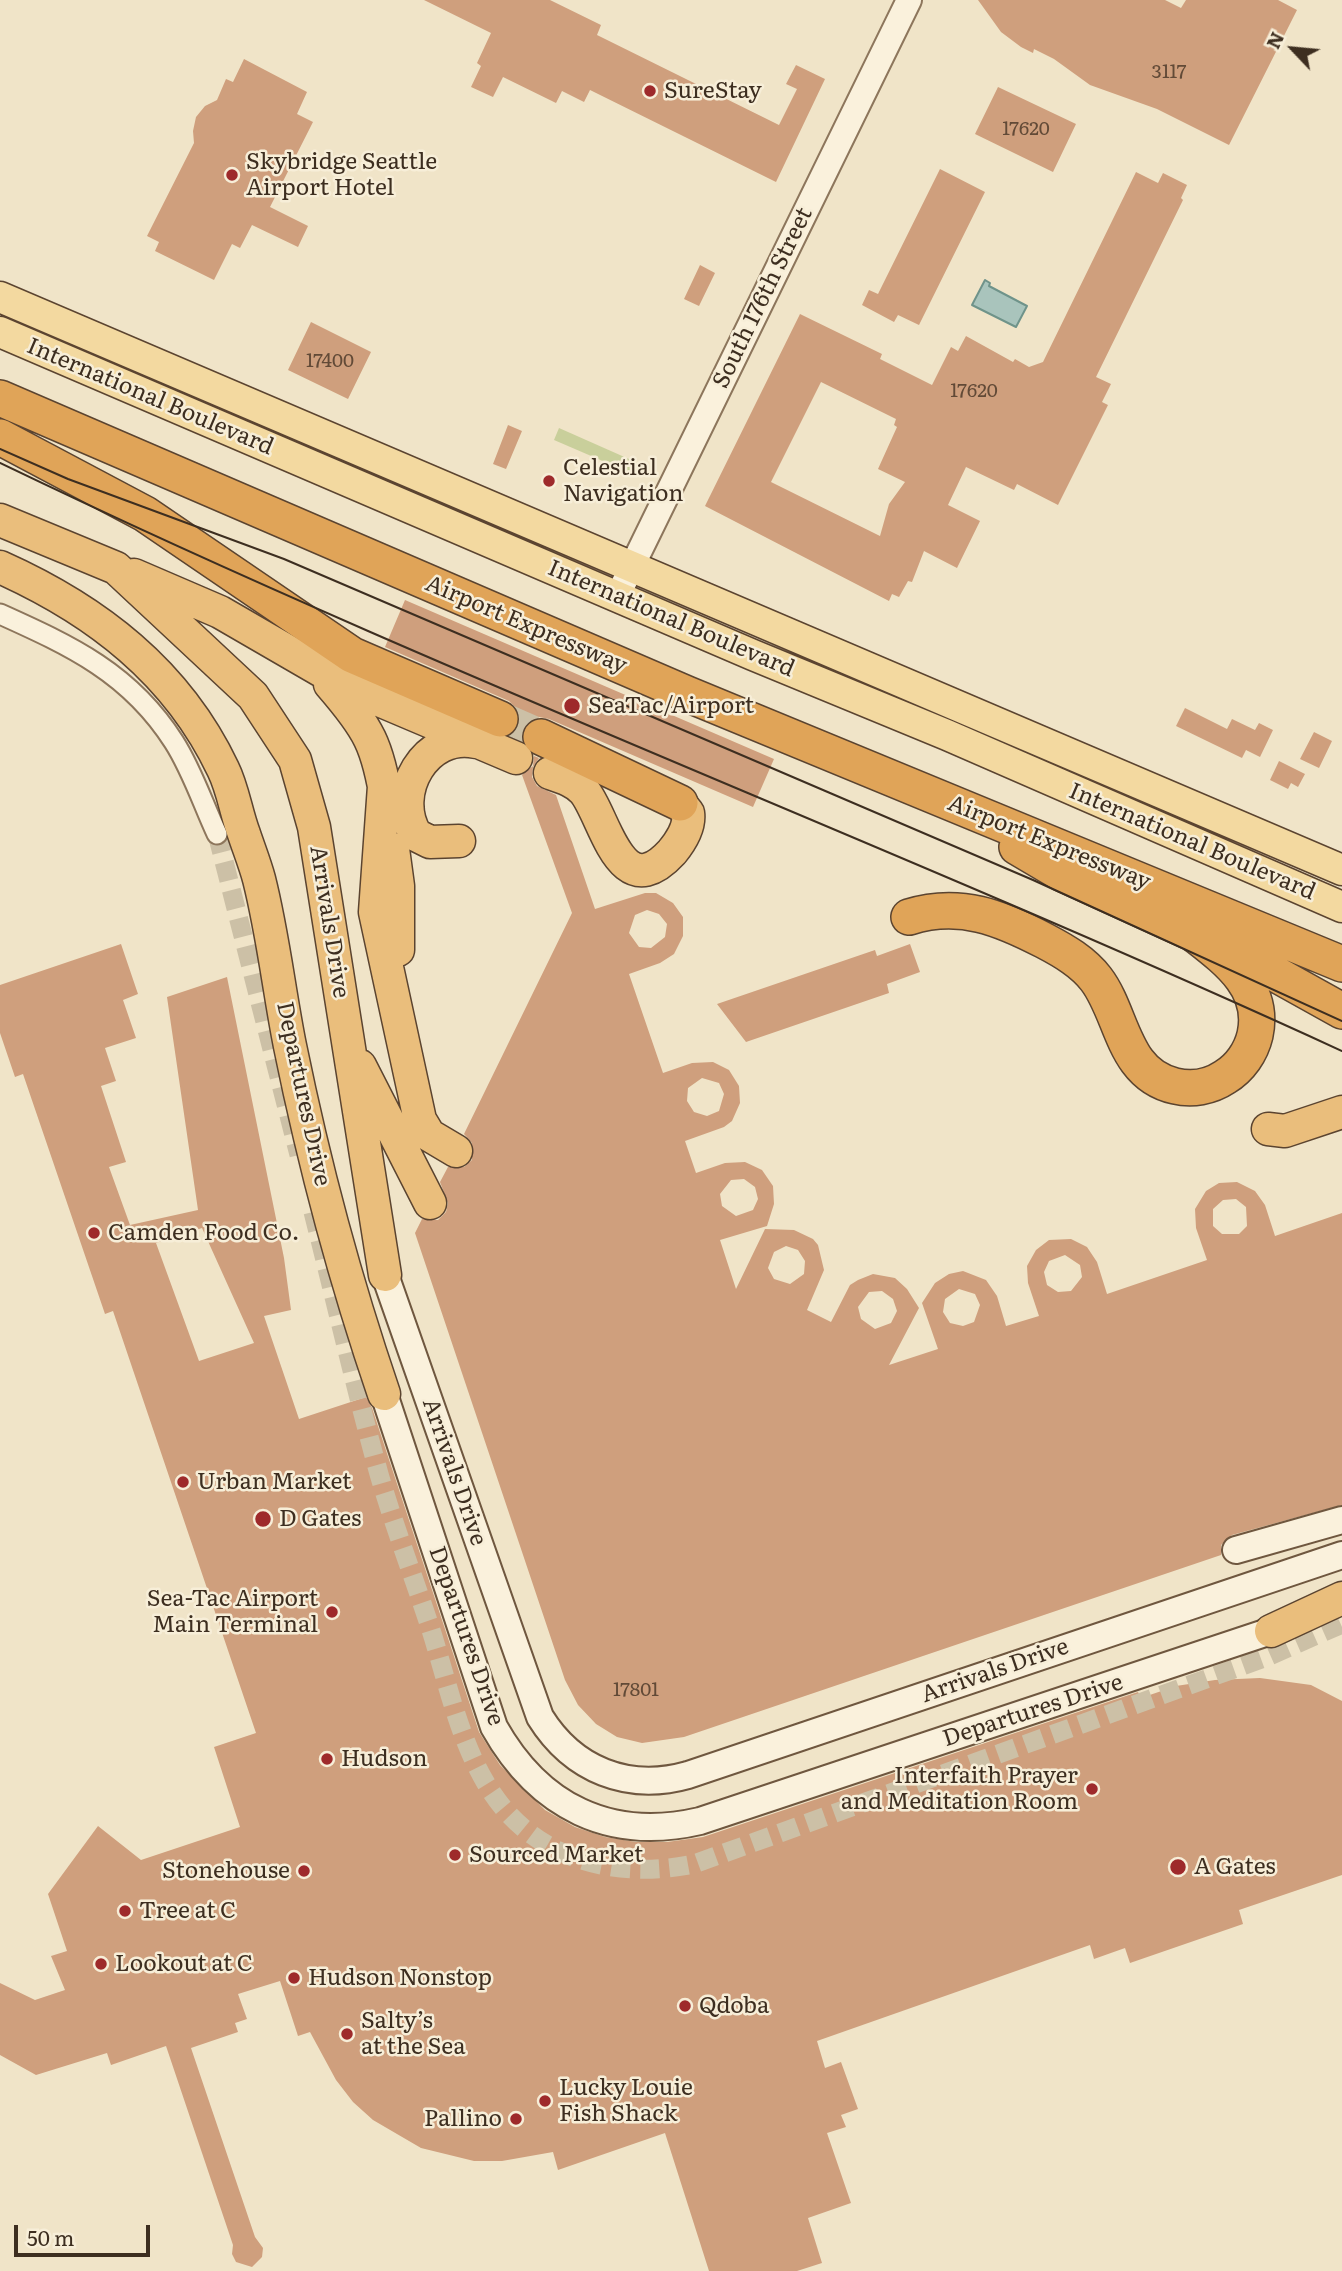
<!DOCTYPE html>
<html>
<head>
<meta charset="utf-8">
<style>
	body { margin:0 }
	#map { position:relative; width:1342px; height:2271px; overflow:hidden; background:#f0e4c8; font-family:Literata,serif }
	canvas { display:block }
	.north { position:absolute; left:1258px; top:14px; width:70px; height:70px; -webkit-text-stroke:5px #f7eed8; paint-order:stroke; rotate:296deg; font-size:19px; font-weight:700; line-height:28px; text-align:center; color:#3d2e20 }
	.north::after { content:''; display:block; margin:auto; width:24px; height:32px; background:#3d2e20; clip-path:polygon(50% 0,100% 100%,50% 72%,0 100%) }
	.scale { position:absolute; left:14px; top:2225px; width:136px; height:32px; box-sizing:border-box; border:4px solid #3d2e20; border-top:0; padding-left:9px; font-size:21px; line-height:24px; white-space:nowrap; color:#3d2e20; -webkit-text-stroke:5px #f7eed8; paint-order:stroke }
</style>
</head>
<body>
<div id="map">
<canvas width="1342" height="2271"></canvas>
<div class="north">N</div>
<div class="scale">50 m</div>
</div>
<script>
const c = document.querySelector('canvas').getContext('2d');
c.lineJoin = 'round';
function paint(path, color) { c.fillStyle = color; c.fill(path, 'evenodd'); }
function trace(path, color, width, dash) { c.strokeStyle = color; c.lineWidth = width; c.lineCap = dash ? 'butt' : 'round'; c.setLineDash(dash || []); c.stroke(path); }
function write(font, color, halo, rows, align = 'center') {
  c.font = font + ' Literata,serif'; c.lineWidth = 5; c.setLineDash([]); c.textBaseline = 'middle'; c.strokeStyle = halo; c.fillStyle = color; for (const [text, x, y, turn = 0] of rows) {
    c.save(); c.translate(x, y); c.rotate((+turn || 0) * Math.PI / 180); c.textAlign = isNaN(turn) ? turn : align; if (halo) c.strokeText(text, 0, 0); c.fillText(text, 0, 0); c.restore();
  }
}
const green = new Path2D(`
	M 559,428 L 638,463 L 633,474 L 554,440 Z`);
const water = new Path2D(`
	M 985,280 L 990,283 L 989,286 L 1027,306 L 1016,327 L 972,305 Z`);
const building = new Path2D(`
	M 424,0 L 550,0 L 601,25 L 597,35 L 779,125 L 797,89 L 786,84 L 796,65 L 825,79 L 776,182 L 590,90 L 584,102 L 562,91 L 556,103 L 503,77 L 493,97 L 471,87 L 481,66 L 477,63 L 491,33 Z
	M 978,0 L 1165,0 L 1181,8 L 1186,0 L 1278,0 L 1297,10 L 1229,145 L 1157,109 L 1090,85 L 1054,59 L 1034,49 L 1033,53 L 1021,47 L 1001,32 Z
	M 244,59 L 307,92 L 297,114 L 313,122 L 270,207 L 308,226 L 298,247 L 252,225 L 240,248 L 232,244 L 214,280 L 155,251 L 159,242 L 147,236 L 194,143 L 193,131 L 196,117 L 205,106 L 217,100 L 226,79 L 233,82 Z
	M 998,87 L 1076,124 L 1053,172 L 975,134 Z
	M 940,169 L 985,192 L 919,325 L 898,315 L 894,322 L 862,305 L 869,290 L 878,294 Z
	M 1136,172 L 1158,183 L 1163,173 L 1187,185 L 1181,198 L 1183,200 L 1096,377 L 1111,384 L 1102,402 L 1108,405 L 1058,505 L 1017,484 L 1014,490 L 966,467 L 948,505 L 980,521 L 957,568 L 924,551 L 912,582 L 908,581 L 899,597 L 892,594 L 889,601 L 705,506 L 800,314 L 882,354 L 880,359 L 932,385 L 951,347 L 958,351 L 966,336 L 1013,362 L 1015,359 L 1029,367 L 1043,362 ZM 821,382 L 896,419 L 894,425 L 897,427 L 878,469 L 905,482 L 889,504 L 880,536 L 771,482 Z
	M 700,265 L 715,273 L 699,306 L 684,299 Z
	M 311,322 L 371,352 L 348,399 L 288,370 Z
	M 508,425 L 522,431 L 506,469 L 493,464 Z
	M 405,600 L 774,759 L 753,807 L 549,719 L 539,717 L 529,721 L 523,729 L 521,740 L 511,736 L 518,728 L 520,717 L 516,708 L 509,701 L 385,647 Z
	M 1185,708 L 1227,729 L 1232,719 L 1255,730 L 1259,723 L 1273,730 L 1260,757 L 1246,750 L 1242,758 L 1176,726 Z
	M 1314,732 L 1332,741 L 1319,768 L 1300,759 Z
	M 534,756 L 539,758 L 533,767 L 532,777 L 537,786 L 556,795 L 595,909 L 645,893 L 656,893 L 673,903 L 683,917 L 683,936 L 674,954 L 660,963 L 629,974 L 663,1073 L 692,1063 L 713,1062 L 729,1070 L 739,1086 L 740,1103 L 732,1121 L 724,1127 L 685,1141 L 696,1173 L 725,1163 L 745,1162 L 762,1170 L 773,1186 L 774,1204 L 767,1226 L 720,1240 L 736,1289 L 765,1229 L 794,1230 L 813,1239 L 818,1245 L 824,1270 L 807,1310 L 831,1322 L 850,1285 L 858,1280 L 873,1274 L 895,1278 L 907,1289 L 919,1308 L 889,1365 L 938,1349 L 922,1303 L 935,1283 L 949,1274 L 963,1271 L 986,1280 L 997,1296 L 1006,1326 L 1039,1316 L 1028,1283 L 1027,1266 L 1036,1250 L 1049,1240 L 1071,1239 L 1087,1247 L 1097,1262 L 1107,1294 L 1207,1260 L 1196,1228 L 1195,1209 L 1206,1191 L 1219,1183 L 1237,1182 L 1255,1191 L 1265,1205 L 1275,1236 L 1342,1213 L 1342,1505 L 1232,1535 L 1221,1545 L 1221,1555 L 684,1737 L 642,1743 L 617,1737 L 596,1724 L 578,1705 L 565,1680 L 415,1233 L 422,1219 L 438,1220 L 446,1212 L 448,1203 L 440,1182 L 448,1167 L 464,1167 L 472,1160 L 472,1143 L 464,1134 L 572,913 L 522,775 L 533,766 ZM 647,910 L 659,914 L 667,924 L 665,937 L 651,948 L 639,947 L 629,933 L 635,915 ZM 702,1078 L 719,1083 L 724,1094 L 719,1111 L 707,1116 L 694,1112 L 687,1101 L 688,1088 ZM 744,1179 L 755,1187 L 758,1199 L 753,1210 L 736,1216 L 722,1206 L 720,1194 L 731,1180 ZM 1236,1199 L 1246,1207 L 1247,1226 L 1239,1234 L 1222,1234 L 1213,1226 L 1213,1209 L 1223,1200 ZM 786,1246 L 798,1250 L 805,1261 L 804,1274 L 790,1284 L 774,1279 L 768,1268 L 774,1252 ZM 1065,1255 L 1080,1265 L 1082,1277 L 1071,1291 L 1058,1292 L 1047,1285 L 1044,1272 L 1049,1261 ZM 959,1289 L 975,1294 L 980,1305 L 974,1322 L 963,1326 L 950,1323 L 943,1312 L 945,1299 ZM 882,1291 L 893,1299 L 897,1311 L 891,1323 L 875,1329 L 861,1319 L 858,1307 L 869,1292 Z
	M 1279,761 L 1305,774 L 1298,787 L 1291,783 L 1288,789 L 1270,780 Z
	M 121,944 L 138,994 L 123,1000 L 136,1038 L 105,1048 L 116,1081 L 101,1086 L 126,1162 L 109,1167 L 130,1225 L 198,1210 L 167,997 L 227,977 L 284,1258 L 291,1310 L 264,1316 L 299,1419 L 366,1397 L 372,1408 L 479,1732 L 500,1765 L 545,1810 L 575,1827 L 605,1837 L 636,1842 L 667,1842 L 703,1837 L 1138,1692 L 1141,1698 L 1176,1686 L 1215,1680 L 1260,1678 L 1311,1685 L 1342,1701 L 1342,1875 L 1239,1910 L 1243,1924 L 1130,1963 L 1125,1948 L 1094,1959 L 1090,1945 L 817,2041 L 825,2068 L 841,2062 L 858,2109 L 841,2115 L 846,2127 L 827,2133 L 851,2203 L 808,2218 L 822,2263 L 797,2271 L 709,2271 L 665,2133 L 558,2170 L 553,2152 L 502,2161 L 474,2161 L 421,2148 L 373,2120 L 353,2102 L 336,2080 L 310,2032 L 298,2036 L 280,1981 L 238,1994 L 247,2019 L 235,2023 L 238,2032 L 191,2048 L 255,2237 L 263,2248 L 262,2257 L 252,2267 L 236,2262 L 232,2254 L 233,2245 L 166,2046 L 111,2065 L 107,2053 L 36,2075 L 0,2055 L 0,1983 L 35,2000 L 65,1990 L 51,1956 L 67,1951 L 48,1894 L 98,1826 L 141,1860 L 240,1827 L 214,1747 L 256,1733 L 113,1311 L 105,1314 L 23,1074 L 15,1077 L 0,1033 L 0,985 ZM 202,1228 L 254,1343 L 199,1361 L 156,1243 Z
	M 910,944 L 920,972 L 887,984 L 889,993 L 746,1042 L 717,1004 L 875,950 L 877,956 Z`);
const minorTunnel = new Path2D(`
	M 217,834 L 299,1155
	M 313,1212 C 335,1299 355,1387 379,1474 C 394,1526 414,1578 431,1630 C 450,1690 463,1761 505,1810 C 553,1865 625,1878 694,1864 L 1267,1657 L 1342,1624`);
const motorwayTunnel = new Path2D(`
	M 500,719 L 541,737`);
const minor = new Path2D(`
	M 0,614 C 71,646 130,673 174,742 C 192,770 203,804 217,834`);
const tertiary = new Path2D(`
	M 617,597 L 909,0`);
const secondary = new Path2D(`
	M 385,1275 L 540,1717 C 573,1770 628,1792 688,1775 L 1342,1555
	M 384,1394 L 494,1727 C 539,1807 610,1842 700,1821 L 1271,1631
	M 1236,1550 L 1342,1520`);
const primary = new Path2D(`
	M 0,297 L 1342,870
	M 0,332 L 753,655 L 947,735 L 1342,907`);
const trunk = new Path2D(`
	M 0,520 L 116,568 L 253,696 L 295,760 L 314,827 L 385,1275
	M 0,567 C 96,610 177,672 223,769 C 233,789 236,813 244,834 C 249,849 255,864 259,879 C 273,934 279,991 290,1046 C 314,1164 345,1280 384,1394
	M 134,575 L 220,612 L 353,689 L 516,758
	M 330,684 C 369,729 378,745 387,804
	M 550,773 C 562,777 575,781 584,791 C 605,816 620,909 672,852 C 681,841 690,826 688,813 L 680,803
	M 384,786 L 375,912 L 420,1120 L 429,1135 L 456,1151
	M 459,841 L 430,842 L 416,835 C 390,793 426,731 476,742
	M 393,849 L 398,886 L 398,950
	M 360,1066 L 430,1203
	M 1268,1129 L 1285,1131 L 1342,1112
	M 1271,1631 L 1342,1598`);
const motorway = new Path2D(`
	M 0,398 L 687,694 L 1342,964
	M 0,437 L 145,514 L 352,655 L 500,719
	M 541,737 L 680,803
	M 1017,847 L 1061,873 L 1245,957 L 1342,1011
	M 909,917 C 960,901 1001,918 1045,941 C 1064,951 1083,962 1096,979 C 1123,1014 1122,1074 1175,1086 C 1192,1090 1210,1087 1225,1077 C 1240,1068 1251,1052 1255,1035 C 1266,985 1223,957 1189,930`);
const tram = new Path2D(`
	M 0,449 L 68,479 L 284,559 L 1033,880 L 1342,1021
	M 0,463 C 440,675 898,847 1342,1051`);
const markers = [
	[650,91,7,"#9e2a2b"],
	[232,175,7,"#9e2a2b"],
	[549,481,7,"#9e2a2b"],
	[572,706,9,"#9e2a2b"],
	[94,1233,7,"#9e2a2b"],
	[183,1482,7,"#9e2a2b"],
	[263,1519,9,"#9e2a2b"],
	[332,1612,7,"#9e2a2b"],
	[327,1759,7,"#9e2a2b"],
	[1092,1789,7,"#9e2a2b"],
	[455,1855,7,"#9e2a2b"],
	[1178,1867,9,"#9e2a2b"],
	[304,1871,7,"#9e2a2b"],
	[125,1911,7,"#9e2a2b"],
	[101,1964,7,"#9e2a2b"],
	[294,1978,7,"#9e2a2b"],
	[685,2006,7,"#9e2a2b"],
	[347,2034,7,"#9e2a2b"],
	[545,2101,7,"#9e2a2b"],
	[516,2119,7,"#9e2a2b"]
];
const numberNames = [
	["3117",1169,72],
	["17620",1026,129],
	["17400",330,361],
	["17620",974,391],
	["17801",636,1690]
];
const poiNames = [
	["SureStay",664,91],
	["Skybridge Seattle",246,162],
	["Airport Hotel",246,188],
	["Celestial",563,468],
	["Navigation",563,494],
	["SeaTac/Airport",588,706],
	["Camden Food Co.",108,1233],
	["Urban Market",197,1482],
	["D Gates",279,1519],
	["Sea-Tac Airport",318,1599,"right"],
	["Main Terminal",318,1625,"right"],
	["Hudson",341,1759],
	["Interfaith Prayer",1078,1776,"right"],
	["and Meditation Room",1078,1802,"right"],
	["Sourced Market",469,1855],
	["A Gates",1194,1867],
	["Stonehouse",290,1871,"right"],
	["Tree at C",139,1911],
	["Lookout at C",115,1964],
	["Hudson Nonstop",308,1978],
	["Qdoba",699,2006],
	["Salty’s",361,2021],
	["at the Sea",361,2047],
	["Lucky Louie",559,2088],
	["Fish Shack",559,2114],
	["Pallino",502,2119,"right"]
];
const streetNames = [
	["South 176th Street",763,298,-64],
	["International Boulevard",150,397,23],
	["International Boulevard",671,619,23],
	["Airport Expressway",526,625,23],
	["International Boulevard",1192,842,23],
	["Airport Expressway",1049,843,22],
	["Arrivals Drive",329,922,81],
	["Departures Drive",303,1094,78],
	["Arrivals Drive",454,1472,71],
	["Departures Drive",466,1636,71],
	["Arrivals Drive",995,1671,-19],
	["Departures Drive",1033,1711,-18]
];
paint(green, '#c9cf9b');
paint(water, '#a9c4bc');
trace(water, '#6f938a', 2);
paint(building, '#cf9f7d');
trace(minorTunnel, '#ccc0a6', 19, [19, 10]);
trace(motorwayTunnel, '#ccc0a6', 35, [35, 18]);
trace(minor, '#8d765c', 23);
trace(tertiary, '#8d765c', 28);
trace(secondary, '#6f573f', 30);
trace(primary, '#5b4430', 33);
trace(trunk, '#5b4430', 35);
trace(motorway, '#5b4430', 38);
trace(minor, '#faf1dc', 19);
trace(tertiary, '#faf1dc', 24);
trace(secondary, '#faf1dc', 26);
trace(primary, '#f3d9a0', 30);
trace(trunk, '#eabe7c', 32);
trace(motorway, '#e0a458', 35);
trace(tram, '#3d2e20', 2);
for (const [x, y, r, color] of markers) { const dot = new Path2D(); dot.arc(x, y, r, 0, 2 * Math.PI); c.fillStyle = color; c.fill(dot); trace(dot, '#f7eed8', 2.5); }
write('19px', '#624a37', null, numberNames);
write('23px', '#3d2e20', '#f7eed8', poiNames, 'left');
write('23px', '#3d2e20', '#f7eed8', streetNames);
</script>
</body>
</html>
